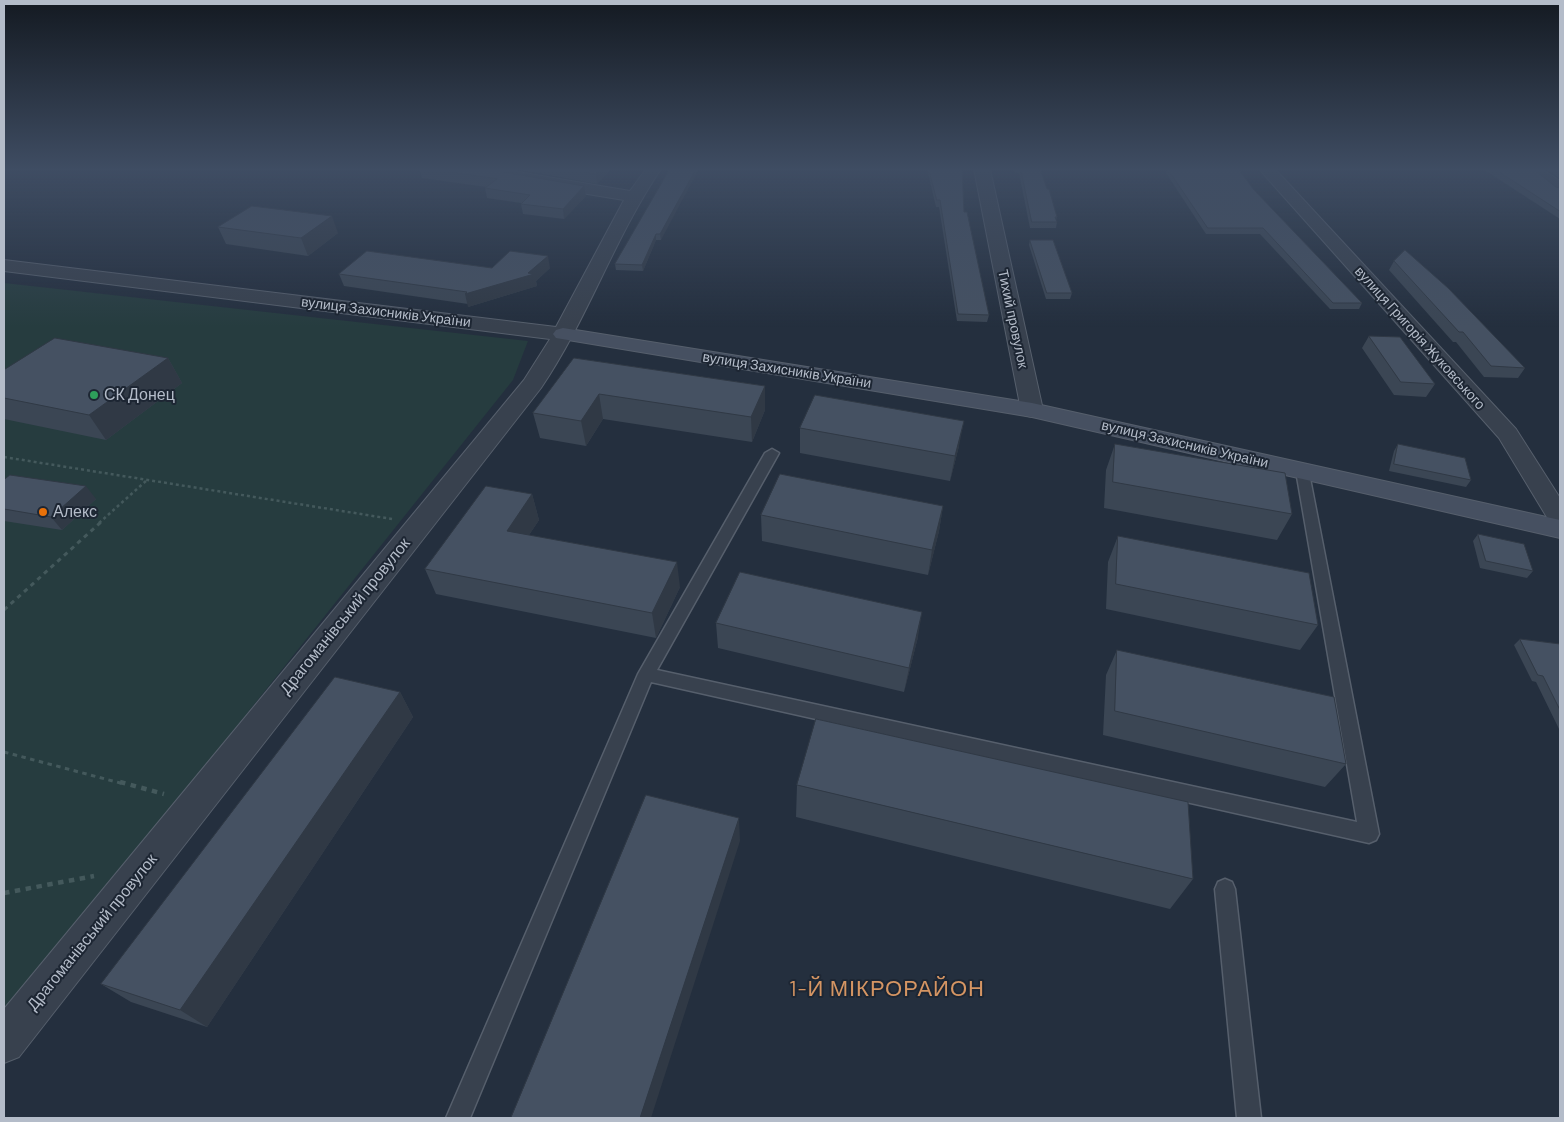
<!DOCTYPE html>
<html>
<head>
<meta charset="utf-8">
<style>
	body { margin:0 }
	#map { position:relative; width:1564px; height:1122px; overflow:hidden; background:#242f3e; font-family:Barlow,sans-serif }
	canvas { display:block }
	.frame { position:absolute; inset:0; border:5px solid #b4bcc9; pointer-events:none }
</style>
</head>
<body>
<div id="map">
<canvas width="1564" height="1122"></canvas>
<div class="frame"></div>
</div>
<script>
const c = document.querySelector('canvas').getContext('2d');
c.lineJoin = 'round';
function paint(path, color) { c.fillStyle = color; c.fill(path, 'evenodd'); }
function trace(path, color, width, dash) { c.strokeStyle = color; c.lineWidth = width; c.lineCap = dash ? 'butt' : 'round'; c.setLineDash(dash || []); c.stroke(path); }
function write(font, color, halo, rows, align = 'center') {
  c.font = font + ' Barlow,sans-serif'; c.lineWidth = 4; c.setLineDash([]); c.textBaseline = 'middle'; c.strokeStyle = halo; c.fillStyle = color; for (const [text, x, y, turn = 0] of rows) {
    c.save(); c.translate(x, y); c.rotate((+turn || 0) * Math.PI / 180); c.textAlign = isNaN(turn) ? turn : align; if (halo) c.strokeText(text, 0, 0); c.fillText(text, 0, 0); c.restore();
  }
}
const green = new Path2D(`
	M 4,283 L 528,341 L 513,380 L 4,1018 Z`);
const pathFar2 = new Path2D(`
	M 4,457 L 392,519
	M 99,523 L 147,480`);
const pathFar1 = new Path2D(`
	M 4,610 L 101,522
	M 4,752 L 124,784`);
const path = new Path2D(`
	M 120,782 L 164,794
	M 4,893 L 94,876`);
const lane = new Path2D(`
	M 772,449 L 779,453 L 657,670 L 1357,822 L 1296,471 L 1298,468 L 1308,468 L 1379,834 L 1376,840 L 1369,843 L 651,682 L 470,1118 L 446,1118 L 638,674 L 765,453 Z
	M 1225,879 L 1232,882 L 1235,889 L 1261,1118 L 1237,1118 L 1215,889 L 1218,882 Z`);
const street = new Path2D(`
	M 485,169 L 501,169 L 630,191 L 646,169 L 661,169 C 614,238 588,319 541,388 L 19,1057 L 4,1063 L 4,1009 L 524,380 L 550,339 L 4,271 L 4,260 L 556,327 L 624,200 L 490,178 L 482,173 Z
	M 974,169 L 990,169 L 1043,410 L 1040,415 L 1032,417 L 1024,415 L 1021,410 Z
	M 1259,169 L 1275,169 L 1516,429 L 1560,498 L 1560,527 L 1551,524 L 1499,438 Z
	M 1524,169 L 1542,169 L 1560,181 L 1560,193 L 1554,191 Z`);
const secondary = new Path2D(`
	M 563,328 L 1032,403 L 1560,520 L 1560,538 L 1032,417 L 556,338 L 553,334 L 556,330 Z`);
const wall = new Path2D(`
	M 419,169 L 486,169 L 586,196 L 564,219 L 523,214 L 521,204 L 521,203 L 487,198 L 485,188 L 486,187 L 422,178 Z
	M 515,169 L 610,169 L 610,170 L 597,184 Z
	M 670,169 L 661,240 L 656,240 L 643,271 L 616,270 L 615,264 Z
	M 927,169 L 962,169 L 964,212 L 989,315 L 987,322 L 957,321 L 939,207 L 936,207 Z
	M 1014,169 L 1040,169 L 1057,217 L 1056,220 L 1057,222 L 1056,228 L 1030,228 L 1019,173 L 1015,173 Z
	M 1167,169 L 1238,169 L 1254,190 L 1362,303 L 1359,309 L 1330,309 L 1260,234 L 1206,234 L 1166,173 Z
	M 1483,169 L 1533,169 L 1556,187 L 1560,188 L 1560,219 Z
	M 1546,169 L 1560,169 L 1560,179 Z
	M 218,227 L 338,233 L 308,256 L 226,244 Z
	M 1030,240 L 1072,293 L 1070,299 L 1046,299 L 1029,245 Z
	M 1394,261 L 1525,368 L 1518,378 L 1484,377 L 1456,342 L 1453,342 L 1389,270 Z
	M 492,268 L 550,268 L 536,281 L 537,286 L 468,307 L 468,304 L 344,286 L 339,274 Z
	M 1369,336 L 1435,384 L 1426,397 L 1394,395 L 1362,348 Z
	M 168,358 L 182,383 L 106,440 L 4,419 L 4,370 Z
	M 574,358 L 765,386 L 765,410 L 752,442 L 603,419 L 586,446 L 540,438 L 533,413 Z
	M 800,428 L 959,446 L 950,481 L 800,453 Z
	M 1115,444 L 1292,514 L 1277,540 L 1104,508 L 1106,470 Z
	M 1398,444 L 1471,480 L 1466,487 L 1389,471 L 1394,451 Z
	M 4,480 L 96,499 L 62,530 L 4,521 Z
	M 532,494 L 539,520 L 529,535 L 680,587 L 656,638 L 436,594 L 425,569 Z
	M 943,506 L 939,531 L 928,575 L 762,541 L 761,515 Z
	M 1478,534 L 1533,571 L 1527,578 L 1480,568 L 1473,541 Z
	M 1118,536 L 1318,625 L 1300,650 L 1106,609 L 1108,562 Z
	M 716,623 L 918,637 L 904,692 L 718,648 Z
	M 1520,639 L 1560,644 L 1560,731 L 1536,682 L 1532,681 L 1514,645 Z
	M 1117,650 L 1346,764 L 1325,787 L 1103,735 L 1106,675 Z
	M 400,692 L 413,717 L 207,1027 L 131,1002 L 101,984 Z
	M 797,785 L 1193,879 L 1170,909 L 796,817 Z`);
const shadedWall = new Path2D(`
	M 600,169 L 610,170 L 597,184 L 596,174 Z
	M 696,169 L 699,169 L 661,240 L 660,234 Z
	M 584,186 L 586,196 L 564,219 L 563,209 Z
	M 332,216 L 338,233 L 308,256 L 301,238 Z
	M 656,234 L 656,240 L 643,271 L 642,265 Z
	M 548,256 L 550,268 L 536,281 L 537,286 L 468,307 L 465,294 L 528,273 Z
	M 168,358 L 182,383 L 106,440 L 89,415 Z
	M 765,386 L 765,410 L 752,442 L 751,417 Z
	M 599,394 L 603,419 L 586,446 L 581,421 Z
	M 964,421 L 959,446 L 950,481 L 955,456 Z
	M 86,486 L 96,499 L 62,530 L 51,517 Z
	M 532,494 L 539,520 L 515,556 L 507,531 Z
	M 943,506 L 939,531 L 928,575 L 932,550 Z
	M 677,562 L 680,587 L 656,638 L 652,613 Z
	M 922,612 L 918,637 L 904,692 L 909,668 Z
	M 400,692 L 413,717 L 207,1027 L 180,1010 Z
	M 739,818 L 740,841 L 651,1118 L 640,1118 Z`);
const building = new Path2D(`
	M 429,169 L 486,169 L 584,186 L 563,209 L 521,204 L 530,195 L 485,188 L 497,179 Z
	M 570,169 L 600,169 L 596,174 Z
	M 670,169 L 696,169 L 660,234 L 656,234 L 642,265 L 615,264 Z
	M 929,169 L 962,169 L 964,212 L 967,212 L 989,315 L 958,314 L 940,200 L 937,200 Z
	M 1021,169 L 1040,169 L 1047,189 L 1049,189 L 1057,217 L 1055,217 L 1057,222 L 1032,222 Z
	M 1168,169 L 1238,169 L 1254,190 L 1362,303 L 1333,303 L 1263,228 L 1208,228 Z
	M 1495,169 L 1533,169 L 1556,187 L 1560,188 L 1560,211 Z
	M 252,206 L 332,216 L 301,238 L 218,227 Z
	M 1030,240 L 1053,240 L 1072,293 L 1047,293 Z
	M 1405,250 L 1448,288 L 1525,368 L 1491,366 L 1463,332 L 1459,332 L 1394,261 Z
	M 367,251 L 492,268 L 510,251 L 548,256 L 528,273 L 534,274 L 465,294 L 467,292 L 339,274 Z
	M 1369,336 L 1400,337 L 1435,384 L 1401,382 Z
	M 55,338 L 168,358 L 89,415 L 4,398 L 4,370 Z
	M 574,358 L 765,386 L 751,417 L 599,394 L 581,421 L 533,413 Z
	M 815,395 L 964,421 L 955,456 L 800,428 Z
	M 1115,444 L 1285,473 L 1292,514 L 1113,482 Z
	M 1398,444 L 1465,458 L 1471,480 L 1394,464 Z
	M 780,474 L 943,506 L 932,550 L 761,515 Z
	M 10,475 L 86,486 L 51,517 L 4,509 L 4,480 Z
	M 486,486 L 532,494 L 507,531 L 677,562 L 652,613 L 425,569 Z
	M 1478,534 L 1524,544 L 1533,571 L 1486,561 Z
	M 1118,536 L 1309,573 L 1318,625 L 1116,584 Z
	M 740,572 L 922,612 L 909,668 L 716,623 Z
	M 1520,639 L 1560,644 L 1560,710 L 1543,676 L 1538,675 Z
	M 1117,650 L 1334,697 L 1346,764 L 1115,711 Z
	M 335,677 L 400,692 L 180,1010 L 101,984 Z
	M 816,719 L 1188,802 L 1193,879 L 797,785 Z
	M 646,795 L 739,818 L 640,1118 L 511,1118 Z`);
const markers = [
	[94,395,5,"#2e9e5b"],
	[43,512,5,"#e8710a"]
];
const farStreetnames = [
	["вулиця Захисників України",386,312,7],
	["Тихий провулок",1013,319,78],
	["вулиця Григорія Жуковського",1420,338,48],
	["вулиця Захисників України",787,370,9],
	["вулиця Захисників України",1185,444,13]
];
const poiNames = [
	["СК Донец",104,395],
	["Алекс",53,512]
];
const streetNames = [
	["Драгоманівський провулок",345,616,-51],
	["Драгоманівський провулок",92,932,-51]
];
const nearQuarternames = [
	["1-Й МІКРОРАЙОН",887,989]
];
paint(green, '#263c3f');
trace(lane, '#565f6c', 3);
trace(street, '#565f6c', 2);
trace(secondary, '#565f6c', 2);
trace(pathFar2, '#44595c', 2.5, [3, 3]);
trace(pathFar1, '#44595c', 3, [4.5, 4.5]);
trace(path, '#44595c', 4.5, [5.5, 5.5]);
paint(lane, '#38414e');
paint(street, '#38414e');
paint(secondary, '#465061');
paint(wall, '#3b4654');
paint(shadedWall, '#303945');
paint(building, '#455162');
trace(building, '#303945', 1);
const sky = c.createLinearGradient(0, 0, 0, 327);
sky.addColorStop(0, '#141a22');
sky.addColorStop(0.52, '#3f4d63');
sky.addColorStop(1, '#3f4d6300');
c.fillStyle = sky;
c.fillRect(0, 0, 1564, 327);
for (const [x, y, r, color] of markers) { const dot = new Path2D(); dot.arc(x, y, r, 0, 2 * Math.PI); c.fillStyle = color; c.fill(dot); trace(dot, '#1d2633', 2); }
write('14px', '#b4bcc9', '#1d2633', farStreetnames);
write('16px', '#b4bcc9', '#1d2633', poiNames, 'left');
write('16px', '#b4bcc9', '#1d2633', streetNames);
c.letterSpacing = '1px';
write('22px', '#d59563', '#1d2633', nearQuarternames);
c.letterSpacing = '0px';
</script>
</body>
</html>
